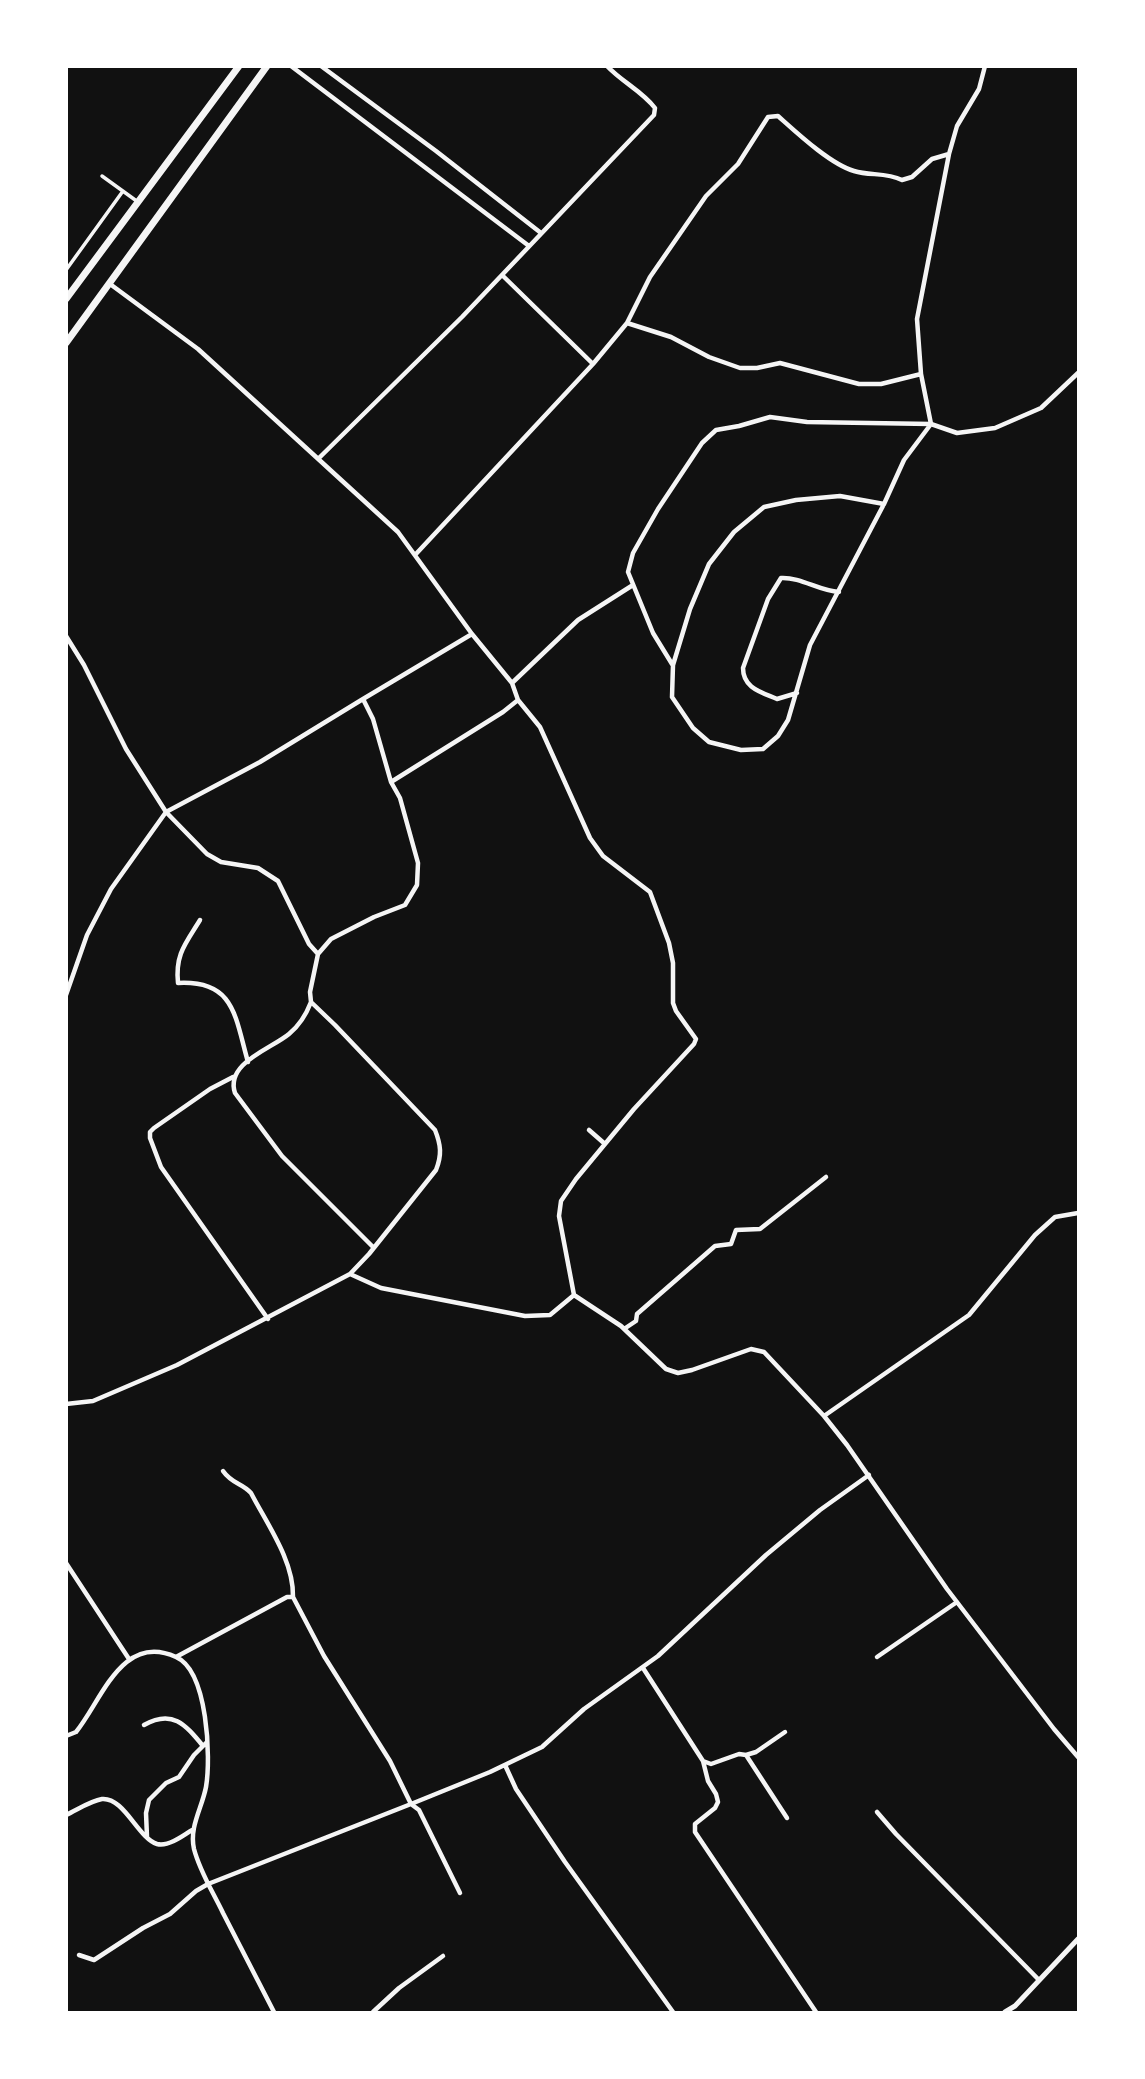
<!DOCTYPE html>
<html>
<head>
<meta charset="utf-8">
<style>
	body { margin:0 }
	#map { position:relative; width:1145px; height:2079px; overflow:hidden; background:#111; font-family:"Golos Text",sans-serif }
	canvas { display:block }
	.frame { position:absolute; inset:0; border:68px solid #fff; pointer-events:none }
</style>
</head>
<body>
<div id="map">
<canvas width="1145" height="2079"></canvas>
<div class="frame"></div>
</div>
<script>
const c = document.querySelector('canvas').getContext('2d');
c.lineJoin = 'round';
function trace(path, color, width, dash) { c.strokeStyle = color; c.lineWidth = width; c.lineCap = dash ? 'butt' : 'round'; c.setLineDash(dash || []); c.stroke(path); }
const pedestrian = new Path2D(`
	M 102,176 L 138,202
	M 66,270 L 123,191`);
const minor = new Path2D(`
	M 291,66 L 529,246
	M 321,66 L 436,151 L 541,233
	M 502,275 L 593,364
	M 110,284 L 198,349 L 398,532 L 472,634 L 512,683 L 518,700 L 503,712 L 391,782
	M 627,323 L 650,277 L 706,196 L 738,164 L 768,117 L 778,116 C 796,132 830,164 854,171 C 870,176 886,172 902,180 L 912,177 L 932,159 L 949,154
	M 319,458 L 462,317 L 654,115 L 655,108 C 642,91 622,82 607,66
	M 884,504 L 840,496 L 796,500 L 764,507 L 734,532 L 709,564 L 690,609 L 673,665 L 672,697 L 693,728 L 709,742 L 741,750 L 763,749 L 778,736 L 788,720 L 810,645 L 884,504 L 904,460 L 931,424 L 957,433 L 995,428 L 1041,408 L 1078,373
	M 415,555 L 593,364 L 627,323 L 671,337 L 709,357 L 740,368 L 757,368 L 780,363 L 859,384 L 881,384 L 921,374
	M 66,636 L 84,665 L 126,749 L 166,812 L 207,854 L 221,862 L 258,868 L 278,881 L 309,944 L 318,954 L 310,992 L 311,1002 L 335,1025 L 435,1130 C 441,1145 442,1155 436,1170 L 369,1254 L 350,1274
	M 672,664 L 653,633 L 628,572 L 633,553 L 658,509 L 702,443 L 716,430 L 739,426 L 770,417 L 807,422 L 931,424 L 921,374 L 917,319 L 949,154 L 957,126 L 979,89 L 985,66
	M 512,683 L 578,620 L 633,585
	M 797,693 L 777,699 C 761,692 743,688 743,668 L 768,599 L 781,578 C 801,577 819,591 839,592
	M 363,699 L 472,634
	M 518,700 L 540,727 L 590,838 L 603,856 L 650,892 L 669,943 L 673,963 L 673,1003 L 676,1011 L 696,1039 L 694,1044 L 634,1109 L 576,1179 L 561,1201 L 559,1216 L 574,1295
	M 200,920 C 186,943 175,954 178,983 C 235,980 235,1017 248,1062
	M 66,995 L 87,935 L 111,889 L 166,812 L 260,762 L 363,699 L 373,719 L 391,782 L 400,798 L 418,863 L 417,885 L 405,905 L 374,917 L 331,939 L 318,954
	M 311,1002 C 306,1015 300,1025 289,1034 C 271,1049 225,1063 235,1093 L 282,1156 L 374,1248
	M 233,1077 L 210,1089 L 154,1128 L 150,1132 L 150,1138 L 161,1167 L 268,1319
	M 589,1130 L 605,1144
	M 624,1329 L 636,1321 L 637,1314 L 715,1246 L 731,1244 L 736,1230 L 760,1229 L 826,1177
	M 66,1404 L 93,1401 L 177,1365 L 350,1274 L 381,1288 L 525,1316 L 550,1315 L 574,1295 L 621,1326 L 666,1369 L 678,1373 L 692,1370 L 751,1349 L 764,1352 L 824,1416 L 847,1445 L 947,1589 L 1054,1729 L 1078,1757
	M 824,1416 L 969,1315 L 1035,1235 L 1055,1217 L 1078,1213
	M 223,1471 C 232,1484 242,1483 251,1493 C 267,1524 294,1561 293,1597
	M 66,1563 L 129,1659
	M 176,1657 L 287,1597 L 293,1597 L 324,1656 L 390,1761 L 411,1804 L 419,1810 L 460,1893
	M 877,1657 L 957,1602
	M 643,1668 L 703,1761 L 708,1781 L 716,1794 L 718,1802 L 715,1808 L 695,1824 L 695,1832 L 816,2012
	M 144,1725 C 172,1709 185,1724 203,1746
	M 66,1736 L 76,1732 C 102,1700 122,1632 176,1657 C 208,1671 211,1758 206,1787 C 202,1808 189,1827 194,1849 C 200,1872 213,1892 223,1913 C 240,1946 257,1979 274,2012
	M 746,1755 L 756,1752 L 785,1732
	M 703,1761 L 711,1764 L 739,1754 L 746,1755 L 787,1818
	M 505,1765 L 516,1789 L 565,1862 L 673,2012
	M 877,1812 L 896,1834 L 1039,1980
	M 66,1815 C 77,1810 90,1801 102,1799 C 124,1797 138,1838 157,1844 C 168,1847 183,1836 192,1830
	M 147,1837 L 146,1813 L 149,1800 L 166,1783 L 179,1777 L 194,1755 L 206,1743
	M 79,1955 L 94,1960 L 143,1928 L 170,1914 L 196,1891 L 208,1884 L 411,1804 L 490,1772 L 542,1747 L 584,1709 L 658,1656 L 766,1555 L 820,1510 L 869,1475
	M 373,2012 L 399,1988 L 443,1956`);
const tertiary = new Path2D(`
	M 1005,2012 L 1015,2006 L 1078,1939`);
const trunk = new Path2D(`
	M 66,299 L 239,66
	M 66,343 L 267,66`);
trace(pedestrian, '#f5f5f5', 3.5);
trace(minor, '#f5f5f5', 4.5);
trace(tertiary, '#f5f5f5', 5);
trace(trunk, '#f5f5f5', 7);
</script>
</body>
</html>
